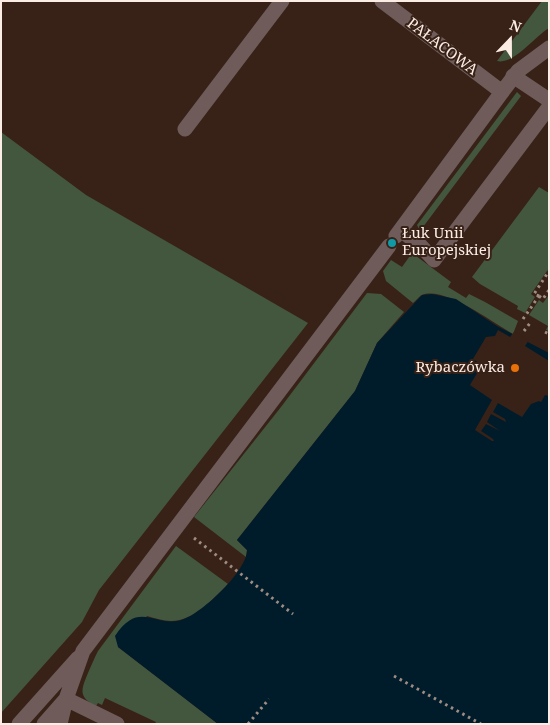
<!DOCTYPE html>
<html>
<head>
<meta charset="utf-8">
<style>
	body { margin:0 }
	#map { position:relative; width:550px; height:725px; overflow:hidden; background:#382217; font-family:"Noto Serif",serif }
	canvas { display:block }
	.frame { position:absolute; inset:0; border:2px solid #fbece4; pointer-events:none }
	.north { position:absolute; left:485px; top:15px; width:50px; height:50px; -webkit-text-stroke:4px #382217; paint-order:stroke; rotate:22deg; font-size:14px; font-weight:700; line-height:20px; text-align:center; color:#fbece4 }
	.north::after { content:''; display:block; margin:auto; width:18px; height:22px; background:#fbece4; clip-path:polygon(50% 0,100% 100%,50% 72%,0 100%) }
</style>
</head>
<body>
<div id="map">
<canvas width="550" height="725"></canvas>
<div class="frame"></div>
<div class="north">N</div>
</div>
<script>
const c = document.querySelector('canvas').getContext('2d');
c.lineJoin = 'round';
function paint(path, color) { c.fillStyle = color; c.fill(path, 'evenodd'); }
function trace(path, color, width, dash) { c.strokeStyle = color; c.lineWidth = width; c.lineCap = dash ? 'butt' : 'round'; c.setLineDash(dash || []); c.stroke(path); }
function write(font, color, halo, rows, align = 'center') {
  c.font = font + ' "Noto Serif",serif'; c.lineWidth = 4; c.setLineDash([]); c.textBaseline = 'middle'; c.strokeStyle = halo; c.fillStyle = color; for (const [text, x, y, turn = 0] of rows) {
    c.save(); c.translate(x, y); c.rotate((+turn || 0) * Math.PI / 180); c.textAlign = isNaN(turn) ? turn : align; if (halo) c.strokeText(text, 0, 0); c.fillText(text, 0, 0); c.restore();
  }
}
const green = new Path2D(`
	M 542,1 L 549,1 L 549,28 C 534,37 514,65 497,61 Z
	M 517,92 L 521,96 L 420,231 L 417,225 Z
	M 1,132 L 86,195 L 308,323 L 99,590 L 82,622 L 1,713 Z
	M 539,187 L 549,193 L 549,268 L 531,294 L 535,297 L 525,313 L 517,309 L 518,306 L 480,284 L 472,277 Z
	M 412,253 L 451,282 L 448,287 L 466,298 L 469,294 L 485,302 L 518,321 L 513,334 C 493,323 445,286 422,295 C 419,296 416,301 413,303 L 386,281 L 383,271 L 391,260 L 402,267 Z
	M 367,293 L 381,294 L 404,312 L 377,343 L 355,391 L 237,540 L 247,550 L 246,557 L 194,517 L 281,407 Z
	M 549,295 L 549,331 L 546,330 L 548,326 L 529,315 L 539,300 L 543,303 Z
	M 176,546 L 228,584 C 213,599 194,621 171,621 C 163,621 155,618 147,616 L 118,647 L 218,724 L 155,724 L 156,722 L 105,698 L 102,705 L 98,703 L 96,706 C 78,697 81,690 88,673 C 91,666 94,659 98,651 Z`);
const water = new Path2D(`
	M 432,294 L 456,299 L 497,326 L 549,353 L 549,724 L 218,724 L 118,647 L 115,636 C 140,598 156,630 184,619 C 203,612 247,571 247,550 L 237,540 L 355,391 L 377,343 L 422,295 Z`);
const pier = new Path2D(`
	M 498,330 L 510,337 L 514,332 L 529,340 L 525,346 L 549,361 L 549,396 L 545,395 L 541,402 L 539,401 L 531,404 L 522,417 L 498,403 L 493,412 L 505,419 L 506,422 L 491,414 L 487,422 L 500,431 L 486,424 L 481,431 L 493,439 L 494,441 L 492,441 L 475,430 L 492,400 L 470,385 L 482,365 L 473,359 L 486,337 L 495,336 Z`);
const path = new Path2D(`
	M 539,296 L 534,294 L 549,271
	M 539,296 L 543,299 L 549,290
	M 523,319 L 539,296
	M 524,331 L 530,323
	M 545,332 L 549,334
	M 194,538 L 293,614
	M 394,676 L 481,724
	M 248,724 L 269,699`);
const lane = new Path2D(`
	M 513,76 L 549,100
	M 185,129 L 282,1
	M 401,230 L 420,245 L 434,260 L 549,107
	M 396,236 L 502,92
	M 19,724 L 78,658
	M 44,724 L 66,699 L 117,724
	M 60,724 L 66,699 L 83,651 L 389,246`);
const street = new Path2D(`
	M 382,1 L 502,92 L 518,71 L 549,48`);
const markers = [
	[392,243,5,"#0f9aa8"],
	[515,368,5,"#e8710a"]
];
const streetNames = [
	["PAŁACOWA",442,47,37]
];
const poiNames = [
	["Łuk Unii",402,234],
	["Europejskiej",402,251],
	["Rybaczówka",505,368,"right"]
];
paint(green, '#43573f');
paint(water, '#001c2b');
paint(pier, '#382217');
trace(path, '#9e8c83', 3, [2.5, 4]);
trace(lane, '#6f5c5a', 15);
trace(street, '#6f5c5a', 15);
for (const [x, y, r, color] of markers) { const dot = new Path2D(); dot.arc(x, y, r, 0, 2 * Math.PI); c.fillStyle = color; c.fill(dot); trace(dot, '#382217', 2); }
write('15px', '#fbece4', '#382217', streetNames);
write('15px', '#fbece4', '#382217', poiNames, 'left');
</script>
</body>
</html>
